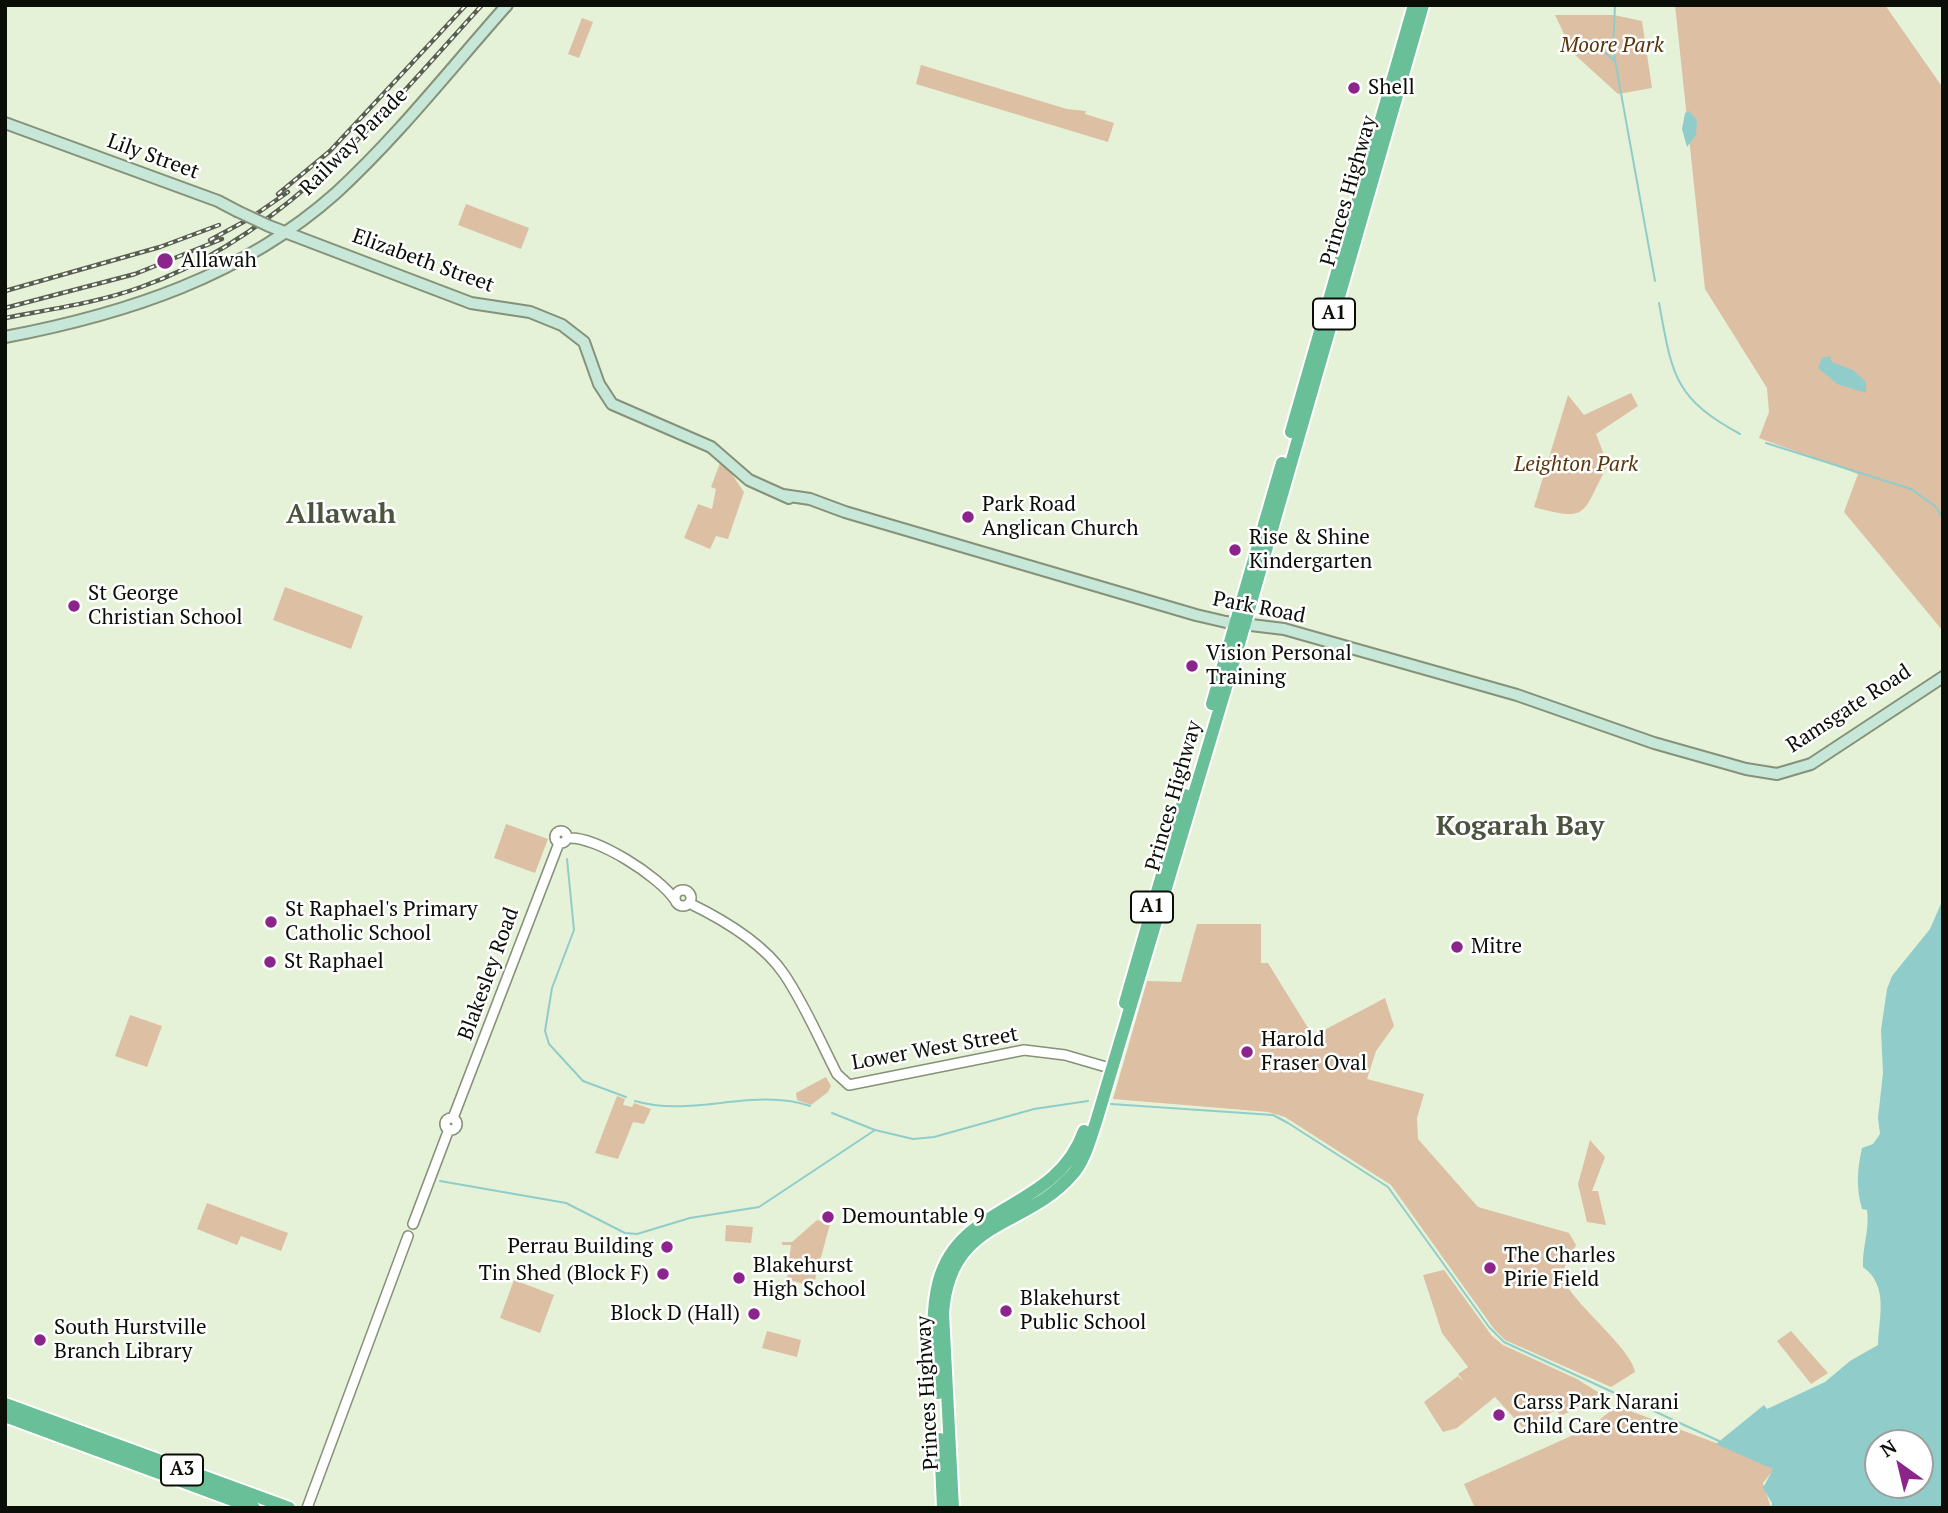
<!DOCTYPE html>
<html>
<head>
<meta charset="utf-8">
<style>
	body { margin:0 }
	#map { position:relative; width:1948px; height:1513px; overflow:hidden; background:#e5f2d7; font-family:"PT Serif",serif }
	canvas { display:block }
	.frame { position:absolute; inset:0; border:7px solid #0a0e06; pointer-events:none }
	.north { position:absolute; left:1864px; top:1429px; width:70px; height:70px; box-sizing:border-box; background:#fff; border:2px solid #9d9f9b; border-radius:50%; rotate:326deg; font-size:19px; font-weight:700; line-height:28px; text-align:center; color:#0a0e06 }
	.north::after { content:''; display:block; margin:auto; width:24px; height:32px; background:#8b258b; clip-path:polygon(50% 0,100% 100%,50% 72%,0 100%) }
</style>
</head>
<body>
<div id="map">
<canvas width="1948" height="1513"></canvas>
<div class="frame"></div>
<div class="north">N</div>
</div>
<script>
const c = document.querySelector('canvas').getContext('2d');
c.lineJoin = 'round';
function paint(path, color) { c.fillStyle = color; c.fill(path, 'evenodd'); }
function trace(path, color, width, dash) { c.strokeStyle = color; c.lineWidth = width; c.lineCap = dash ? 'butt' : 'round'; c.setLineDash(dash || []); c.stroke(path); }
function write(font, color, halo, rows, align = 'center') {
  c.font = font + ' "PT Serif",serif'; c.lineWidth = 5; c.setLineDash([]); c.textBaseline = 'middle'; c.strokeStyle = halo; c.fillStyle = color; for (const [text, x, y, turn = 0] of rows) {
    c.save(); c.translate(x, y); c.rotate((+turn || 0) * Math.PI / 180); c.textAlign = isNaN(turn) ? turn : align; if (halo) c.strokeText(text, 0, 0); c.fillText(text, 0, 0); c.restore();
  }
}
const green = new Path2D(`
	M 1675,5 L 1885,5 L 1943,88 L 1943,631 L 1844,512 L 1858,474 L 1759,438 L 1769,412 L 1767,388 L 1705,289 Z
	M 1555,15 L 1614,15 L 1642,21 L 1652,88 L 1618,94 L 1573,53 Z
	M 582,18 L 593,22 L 579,58 L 568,54 Z
	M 921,65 L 1067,109 L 1086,111 L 1085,114 L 1114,123 L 1108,142 L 916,84 Z
	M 466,204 L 529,228 L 521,249 L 458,225 Z
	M 1631,393 L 1638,406 L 1596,434 L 1608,465 C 1581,513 1591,523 1534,507 L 1568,395 L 1584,415 Z
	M 720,463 L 729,470 L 744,492 L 728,539 L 716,536 L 710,549 L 684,538 L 698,504 L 712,509 L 716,489 L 711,487 Z
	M 285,587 L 363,616 L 351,649 L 273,620 Z
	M 506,824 L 548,839 L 535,873 L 494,858 Z
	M 1197,924 L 1261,924 L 1261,963 L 1268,963 L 1313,1036 L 1385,998 L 1394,1026 L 1376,1051 L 1367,1079 L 1424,1094 L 1417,1118 L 1418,1139 L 1478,1207 L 1569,1233 L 1576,1245 C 1572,1254 1564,1264 1563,1274 C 1560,1293 1632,1347 1635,1372 L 1611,1387 L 1505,1340 L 1494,1329 L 1391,1185 L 1285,1117 L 1268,1112 L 1113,1099 L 1147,981 L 1181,982 Z
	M 130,1015 L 162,1026 L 147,1067 L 115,1056 Z
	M 826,1077 L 831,1086 L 828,1092 L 811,1105 L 797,1100 L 796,1093 Z
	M 617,1096 L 625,1099 L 623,1105 L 632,1107 L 634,1103 L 651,1109 L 644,1124 L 633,1122 L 618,1159 L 595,1153 Z
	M 1590,1140 L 1605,1157 L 1592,1191 L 1598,1191 L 1606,1225 L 1587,1222 L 1578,1184 Z
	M 207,1203 L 288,1233 L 281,1251 L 241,1236 L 237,1245 L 197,1229 Z
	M 817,1220 L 830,1224 L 813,1287 L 787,1279 L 791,1245 L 782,1245 L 782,1242 L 792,1242 Z
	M 726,1225 L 753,1227 L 751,1243 L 725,1241 Z
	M 1444,1270 L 1492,1336 L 1503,1345 L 1577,1379 L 1601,1394 L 1561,1416 L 1556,1410 L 1523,1428 L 1495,1397 L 1457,1428 L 1443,1432 L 1424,1402 L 1458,1376 L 1464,1382 L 1458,1374 L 1468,1367 L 1442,1333 L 1423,1275 Z
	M 514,1280 L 554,1295 L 540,1333 L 500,1318 Z
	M 767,1331 L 801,1340 L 797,1357 L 762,1348 Z
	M 1791,1331 L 1828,1373 L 1811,1384 L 1777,1341 Z
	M 1617,1406 L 1724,1446 L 1774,1469 L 1763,1483 L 1771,1508 L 1475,1508 L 1464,1484 L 1589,1428 Z`);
const water = new Path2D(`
	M 1689,111 L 1697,120 L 1696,135 L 1687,147 L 1682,129 L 1685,113 Z
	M 1830,356 L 1832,362 L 1853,370 L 1866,382 L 1866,393 L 1837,384 L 1818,368 L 1822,358 Z
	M 1943,899 L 1943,1508 L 1771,1508 L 1772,1503 L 1763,1488 L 1773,1469 L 1716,1444 L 1764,1405 L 1767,1409 L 1825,1382 L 1850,1361 L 1878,1345 C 1879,1316 1889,1286 1863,1267 C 1862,1247 1870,1230 1867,1210 L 1862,1209 C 1856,1187 1857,1171 1862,1148 L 1873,1144 L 1880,1134 L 1878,1118 L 1883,1073 L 1881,1030 L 1887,989 L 1892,976 L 1930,929 ZM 1878,1443 L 1920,1443 L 1920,1485 L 1878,1485 Z`);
const stream = new Path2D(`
	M 1615,5 L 1613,49 L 1655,281
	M 1575,49 L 1603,51 L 1615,61
	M 1659,303 C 1672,373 1673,398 1740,434
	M 1766,443 L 1911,489 L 1935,506 L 1943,518
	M 567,859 L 574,930 L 552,988 L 545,1031 L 549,1044 L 583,1081 L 626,1097
	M 635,1101 C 692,1118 753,1087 810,1106
	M 1111,1104 L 1273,1115 L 1288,1123 L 1388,1187 L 1489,1327 L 1504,1342 L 1719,1441
	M 832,1113 L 875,1130 L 913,1139 L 934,1137 L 1034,1109 L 1088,1101
	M 440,1181 L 566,1203 L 625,1233 L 637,1234 L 690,1218 L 759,1207 L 875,1130`);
const tertiary = new Path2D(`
	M555 837a6 6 0 1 1 12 0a6 6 0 1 1-12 0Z
	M 568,838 C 596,836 659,876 675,900
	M675 898a8 8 0 1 1 16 0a8 8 0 1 1-16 0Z
	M 689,903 C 722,919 763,943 784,974 C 805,1005 820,1041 837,1074 L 849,1085 L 1024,1050 L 1065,1055 L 1113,1069
	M 453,1118 L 559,843
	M445 1124a6 6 0 1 1 12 0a6 6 0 1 1-12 0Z
	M 413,1224 L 449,1129
	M 307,1508 L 408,1236`);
const secondary = new Path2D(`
	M 5,123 L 218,201 L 237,211
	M 269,226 L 471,303 L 530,312 L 562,325 L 584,342 L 599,384 L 612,404 L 711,447 L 749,480 L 789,498
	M 5,337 C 126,314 243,276 336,193 C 398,136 451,68 507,5
	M 783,495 L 810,499 L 845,512 L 1196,615 L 1226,622 L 1284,629 L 1517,695 L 1654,743 L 1746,769 L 1777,774 L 1811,764 L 1943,677`);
const trunk = new Path2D(`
	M 1291,432 L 1414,5
	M 1212,704 L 1282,463
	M 1125,1003 L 1185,795
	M 938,1393 C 935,1356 929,1317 939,1280 C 961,1202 1055,1212 1084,1131
	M 5,1404 L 289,1508
	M 5,1416 L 254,1508
	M 940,1439 L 943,1508
	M 953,1508 L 943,1313 C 950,1217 1024,1230 1072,1175 C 1085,1161 1090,1139 1096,1122 L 1241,637 L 1423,5`);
const rail = new Path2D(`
	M 278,194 L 330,151 L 466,5
	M 210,240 L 249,219 L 288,192
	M 5,291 L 160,247 L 219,225
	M 5,308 L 135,274 L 222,239
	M 5,318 C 51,309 97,303 141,287 C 286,235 381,116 482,5`);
const secondaryBridge = new Path2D(`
	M 237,211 L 269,226`);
const markers = [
	[1354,88,7,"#8b258b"],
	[165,261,9,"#8b258b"],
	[968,517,7,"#8b258b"],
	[1235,550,7,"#8b258b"],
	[74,606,7,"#8b258b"],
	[1192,666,7,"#8b258b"],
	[271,922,7,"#8b258b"],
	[1457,947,7,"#8b258b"],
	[270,962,7,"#8b258b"],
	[1247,1052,7,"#8b258b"],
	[828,1217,7,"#8b258b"],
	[667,1247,7,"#8b258b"],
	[1490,1268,7,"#8b258b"],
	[663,1274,7,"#8b258b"],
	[739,1278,7,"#8b258b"],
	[1006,1311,7,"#8b258b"],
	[754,1314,7,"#8b258b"],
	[40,1340,7,"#8b258b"],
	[1499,1415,7,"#8b258b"]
];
const shields = [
	[1334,314,42],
	[1152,907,42],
	[182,1470,42]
];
const shieldNames = [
	["A1",1334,314],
	["A1",1152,907],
	["A3",182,1470]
];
const parkNames = [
	["Moore Park",1612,46],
	["Leighton Park",1576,465]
];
const poiNames = [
	["Shell",1368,88],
	["Allawah",181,261],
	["Park Road",982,505],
	["Anglican Church",982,529],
	["Rise & Shine",1249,538],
	["Kindergarten",1249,562],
	["St George",88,594],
	["Christian School",88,618],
	["Vision Personal",1206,654],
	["Training",1206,678],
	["St Raphael's Primary",285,910],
	["Catholic School",285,934],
	["Mitre",1471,947],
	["St Raphael",284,962],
	["Harold",1261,1040],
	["Fraser Oval",1261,1064],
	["Demountable 9",842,1217],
	["Perrau Building",653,1247,"right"],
	["The Charles",1504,1256],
	["Pirie Field",1504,1280],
	["Blakehurst",753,1266],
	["High School",753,1290],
	["Tin Shed (Block F)",649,1274,"right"],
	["Blakehurst",1020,1299],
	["Public School",1020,1323],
	["Block D (Hall)",740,1314,"right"],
	["South Hurstville",54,1328],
	["Branch Library",54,1352],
	["Carss Park Narani",1513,1403],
	["Child Care Centre",1513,1427]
];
const streetNames = [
	["Railway Parade",354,142,-45],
	["Lily Street",153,157,20],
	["Princes Highway",1349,191,-74],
	["Elizabeth Street",423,261,20],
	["Park Road",1259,608,11],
	["Ramsgate Road",1849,709,-33],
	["Princes Highway",1174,796,-74],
	["Blakesley Road",489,974,-70],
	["Lower West Street",935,1049,-10],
	["Princes Highway",928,1393,-93]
];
const districtNames = [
	["Allawah",341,515],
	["Kogarah Bay",1520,827]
];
paint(green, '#ddbfa4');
paint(water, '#90cdca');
trace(stream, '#90cdca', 2);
trace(tertiary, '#859178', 12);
trace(secondary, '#859178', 14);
trace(trunk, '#fff', 16);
trace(tertiary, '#fff', 9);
trace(secondary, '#c7e7d9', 10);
trace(trunk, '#68bf98', 12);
trace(rail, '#585f50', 4.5);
trace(rail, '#fff', 2, [5]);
trace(secondaryBridge, '#859178', 14, []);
trace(secondaryBridge, '#c7e7d9', 10);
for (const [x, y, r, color] of markers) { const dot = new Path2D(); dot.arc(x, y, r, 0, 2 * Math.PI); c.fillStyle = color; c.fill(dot); trace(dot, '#fff', 2.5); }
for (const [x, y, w] of shields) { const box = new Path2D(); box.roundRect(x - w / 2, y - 15.5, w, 31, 5); c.fillStyle = '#fff'; c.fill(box); trace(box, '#0a0e06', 2); }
write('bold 19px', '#0a0e06', null, shieldNames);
write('italic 21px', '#59350c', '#fff', parkNames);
write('21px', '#0a0e06', '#fff', poiNames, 'left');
write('21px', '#0a0e06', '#fff', streetNames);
write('bold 28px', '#4a543e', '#fff', districtNames);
</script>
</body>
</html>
